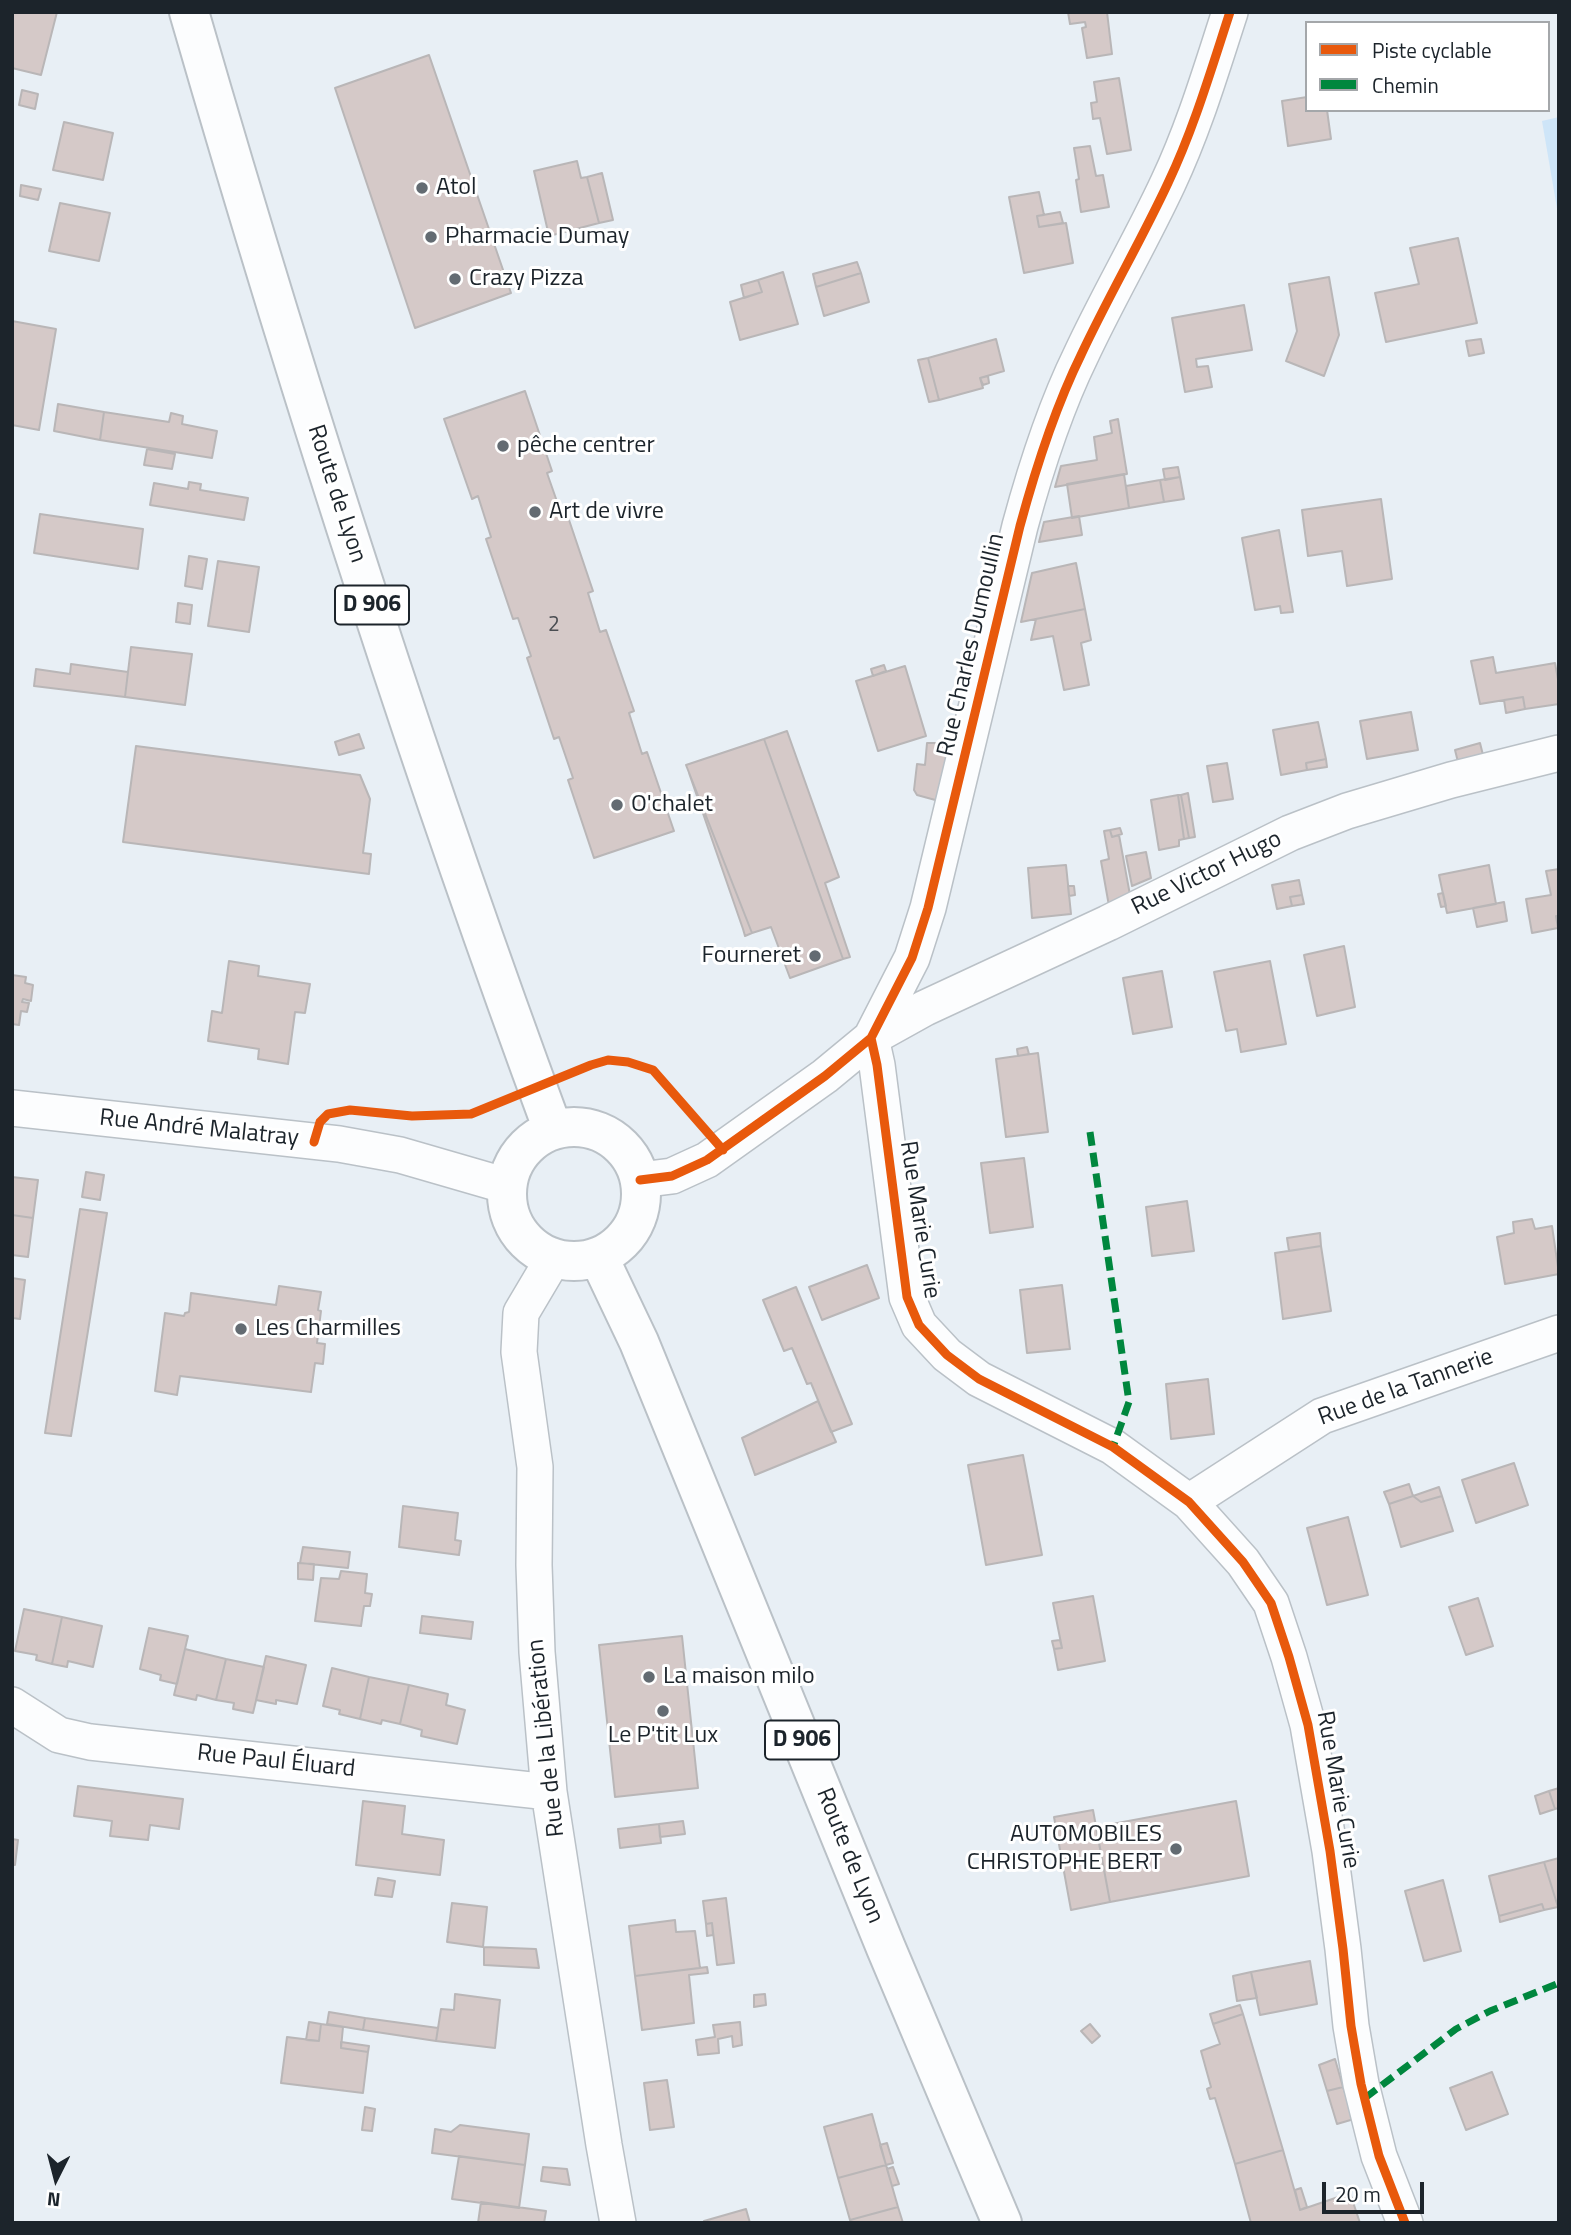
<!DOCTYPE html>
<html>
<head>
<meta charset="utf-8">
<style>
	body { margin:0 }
	#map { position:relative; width:1571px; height:2235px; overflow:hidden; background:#e8eff5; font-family:"Titillium Web",sans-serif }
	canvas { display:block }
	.frame { position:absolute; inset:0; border:14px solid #1c242b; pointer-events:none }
	.legend { position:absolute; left:1305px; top:21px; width:245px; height:91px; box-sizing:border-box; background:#fff; border:2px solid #a4a7aa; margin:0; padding:9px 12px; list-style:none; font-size:21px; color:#1c242b }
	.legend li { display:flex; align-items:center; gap:14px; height:35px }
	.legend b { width:35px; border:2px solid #a4a7aa }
	.north { position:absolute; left:21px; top:2144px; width:70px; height:70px; -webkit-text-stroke:5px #fff; paint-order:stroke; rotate:186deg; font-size:19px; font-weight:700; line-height:28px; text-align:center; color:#1c242b }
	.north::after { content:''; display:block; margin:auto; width:24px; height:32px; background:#1c242b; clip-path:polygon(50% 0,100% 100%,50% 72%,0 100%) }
	.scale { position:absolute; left:1322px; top:2182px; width:102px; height:32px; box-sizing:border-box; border:4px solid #1c242b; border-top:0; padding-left:9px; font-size:21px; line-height:24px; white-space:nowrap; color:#1c242b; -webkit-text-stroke:5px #fff; paint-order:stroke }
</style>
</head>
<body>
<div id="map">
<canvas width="1571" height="2235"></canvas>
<div class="frame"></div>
<ul class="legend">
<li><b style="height:9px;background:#e8590c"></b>Piste cyclable</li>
<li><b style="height:9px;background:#00873e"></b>Chemin</li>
</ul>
<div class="north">N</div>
<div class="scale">20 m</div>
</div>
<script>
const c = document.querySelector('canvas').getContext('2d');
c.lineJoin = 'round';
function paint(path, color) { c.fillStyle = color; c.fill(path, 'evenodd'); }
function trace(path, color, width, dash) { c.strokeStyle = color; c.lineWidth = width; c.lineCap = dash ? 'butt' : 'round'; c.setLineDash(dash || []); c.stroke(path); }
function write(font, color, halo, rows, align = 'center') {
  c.font = font + ' "Titillium Web",sans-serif'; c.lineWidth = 6; c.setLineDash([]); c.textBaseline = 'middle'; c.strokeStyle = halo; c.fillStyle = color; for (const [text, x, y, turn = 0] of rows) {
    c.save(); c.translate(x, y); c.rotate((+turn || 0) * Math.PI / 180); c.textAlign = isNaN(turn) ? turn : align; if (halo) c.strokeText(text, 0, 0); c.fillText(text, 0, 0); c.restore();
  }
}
const green = new Path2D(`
	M 1559,117 L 1559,220 L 1542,121 Z`);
const building = new Path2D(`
	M 12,12 L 57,12 L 41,75 L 12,68 Z
	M 1068,12 L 1107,12 L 1112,54 L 1087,58 L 1082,28 L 1086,27 L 1085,22 L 1070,24 Z
	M 429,55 L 511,293 L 415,328 L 335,88 Z
	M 1119,78 L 1131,150 L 1107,154 L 1100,118 L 1093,119 L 1091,103 L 1097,102 L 1094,82 Z
	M 22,90 L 38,94 L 35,109 L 19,105 Z
	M 1307,97 L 1307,110 L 1327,110 L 1331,139 L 1288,146 L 1282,101 Z
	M 64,122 L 113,133 L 103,180 L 53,170 Z
	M 1090,146 L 1096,176 L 1103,175 L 1109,207 L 1081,212 L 1076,180 L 1079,179 L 1074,148 Z
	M 577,161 L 581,178 L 587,177 L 599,223 L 549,236 L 534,171 Z
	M 602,173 L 613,220 L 599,223 L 587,177 Z
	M 21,185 L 41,189 L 38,200 L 20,196 Z
	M 1039,192 L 1044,215 L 1037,216 L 1039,227 L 1066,223 L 1073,263 L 1024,273 L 1009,197 Z
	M 60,203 L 110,213 L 99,261 L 49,251 Z
	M 1060,212 L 1063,223 L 1039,227 L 1037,216 Z
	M 1458,238 L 1477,323 L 1386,342 L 1375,293 L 1419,284 L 1410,248 Z
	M 857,262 L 861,273 L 816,287 L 813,274 Z
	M 783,272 L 798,324 L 740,340 L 730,302 L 762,292 L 758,280 Z
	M 861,273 L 869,302 L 824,316 L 816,287 Z
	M 1329,277 L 1339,335 L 1324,376 L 1286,361 L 1297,331 L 1289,284 Z
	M 758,280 L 762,292 L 744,298 L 741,285 Z
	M 1244,305 L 1252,350 L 1196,359 L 1197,367 L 1208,366 L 1212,387 L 1185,392 L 1172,318 Z
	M 12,321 L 56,329 L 39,430 L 12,425 Z
	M 996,339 L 1004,371 L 980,378 L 983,388 L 939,400 L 928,358 Z
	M 1481,339 L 1484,353 L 1469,356 L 1466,341 Z
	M 928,358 L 939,400 L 929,402 L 918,360 Z
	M 988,376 L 989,383 L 983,385 L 980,378 Z
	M 525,391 L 552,471 L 547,473 L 561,513 L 566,511 L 593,591 L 588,593 L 600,632 L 606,630 L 634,711 L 629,713 L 642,754 L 647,752 L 674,831 L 594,858 L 568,780 L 573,778 L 559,737 L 554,739 L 527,658 L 531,656 L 518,618 L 513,619 L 486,539 L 491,537 L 478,496 L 472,499 L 444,419 Z
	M 58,404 L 104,412 L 100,440 L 54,431 Z
	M 104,412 L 169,422 L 171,413 L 183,416 L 182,424 L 217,431 L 212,458 L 100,440 Z
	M 1118,419 L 1127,474 L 1055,487 L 1061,466 L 1097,460 L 1094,437 L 1112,433 L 1110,421 Z
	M 147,449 L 175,454 L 172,469 L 144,465 Z
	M 1178,467 L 1180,477 L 1165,480 L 1163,469 Z
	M 1124,474 L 1129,508 L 1072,518 L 1067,484 Z
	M 1180,477 L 1184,499 L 1164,502 L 1160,480 Z
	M 1160,480 L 1164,502 L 1129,508 L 1126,486 Z
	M 189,482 L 201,484 L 200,490 L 248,498 L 244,520 L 150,505 L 154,483 L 188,489 Z
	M 1381,499 L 1392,579 L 1347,586 L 1342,551 L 1308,556 L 1302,510 Z
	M 40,514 L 143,529 L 138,569 L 34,553 Z
	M 1079,516 L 1082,535 L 1039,542 L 1044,522 Z
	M 1279,530 L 1293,612 L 1281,613 L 1280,606 L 1255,610 L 1242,538 Z
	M 189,556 L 207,559 L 202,589 L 185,586 Z
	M 218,561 L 259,567 L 249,632 L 208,626 Z
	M 1076,563 L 1085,609 L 1021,622 L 1032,573 Z
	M 178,603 L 192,605 L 190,624 L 176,622 Z
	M 1085,609 L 1091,640 L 1081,643 L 1089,685 L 1064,690 L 1053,636 L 1031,640 L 1036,619 Z
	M 131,647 L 192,654 L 185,705 L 125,697 Z
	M 1493,657 L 1496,673 L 1555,663 L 1559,685 L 1559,704 L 1525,709 L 1523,697 L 1480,704 L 1471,661 Z
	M 71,664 L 128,672 L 125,697 L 34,686 L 36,669 L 70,674 Z
	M 884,665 L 886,671 L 873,676 L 871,669 Z
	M 905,666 L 926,736 L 878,751 L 856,681 Z
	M 1523,697 L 1525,709 L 1506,713 L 1504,700 Z
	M 1411,712 L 1418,750 L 1367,759 L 1360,721 Z
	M 1318,722 L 1326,759 L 1306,763 L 1307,770 L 1281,775 L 1273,730 Z
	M 787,731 L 839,877 L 825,883 L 850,957 L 843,959 L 764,739 Z
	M 359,734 L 364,748 L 339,755 L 335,742 Z
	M 764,739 L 843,959 L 790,978 L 771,927 L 752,933 L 686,765 Z
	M 927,743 L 952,743 L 939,801 L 917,795 L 914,790 L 917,764 L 925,765 Z
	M 1480,743 L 1484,759 L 1459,766 L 1455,750 Z
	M 136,746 L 360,775 L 370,799 L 363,853 L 371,854 L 369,874 L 123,842 Z
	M 1326,759 L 1327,767 L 1307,770 L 1306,763 Z
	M 1227,763 L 1233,799 L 1213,802 L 1207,766 Z
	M 689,773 L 752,933 L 745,936 L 743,929 Z
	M 1188,793 L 1195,837 L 1189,838 L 1181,795 Z
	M 1178,795 L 1181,795 L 1189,838 L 1184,839 Z
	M 1178,795 L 1184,839 L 1179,840 L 1179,846 L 1159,850 L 1151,800 Z
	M 1120,828 L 1122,834 L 1112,837 L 1110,830 Z
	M 1110,830 L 1112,837 L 1119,835 L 1130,895 L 1109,906 L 1101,861 L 1109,859 L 1104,831 Z
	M 1146,852 L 1151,878 L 1132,886 L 1126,856 Z
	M 1066,865 L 1071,914 L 1032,918 L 1028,868 Z
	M 1489,865 L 1496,904 L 1447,913 L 1439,875 Z
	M 1559,869 L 1559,916 L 1556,916 L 1558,928 L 1532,933 L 1526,899 L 1551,895 L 1546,871 Z
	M 1299,880 L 1302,895 L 1290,897 L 1292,906 L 1277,909 L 1272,885 Z
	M 1068,886 L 1074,886 L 1075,895 L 1069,896 Z
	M 1443,893 L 1446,906 L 1441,907 L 1438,894 Z
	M 1302,895 L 1304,904 L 1292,906 L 1290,897 Z
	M 1504,902 L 1507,921 L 1477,927 L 1473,908 Z
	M 1344,946 L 1355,1007 L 1317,1016 L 1304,955 Z
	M 229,961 L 259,966 L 258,976 L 310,984 L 305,1013 L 295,1012 L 288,1064 L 258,1059 L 259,1049 L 208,1041 L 212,1011 L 222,1013 Z
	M 1270,961 L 1286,1044 L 1241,1052 L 1237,1029 L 1226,1031 L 1214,972 Z
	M 1162,971 L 1172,1027 L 1133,1034 L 1123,978 Z
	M 12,975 L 26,977 L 25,983 L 33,985 L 31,1001 L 23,999 L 22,1002 L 29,1003 L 27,1012 L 21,1011 L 19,1025 L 12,1024 Z
	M 1027,1047 L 1029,1054 L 1018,1056 L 1017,1049 Z
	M 1038,1053 L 1048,1132 L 1006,1137 L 996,1059 Z
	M 1024,1158 L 1033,1227 L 990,1233 L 981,1163 Z
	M 86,1172 L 104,1175 L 100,1200 L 82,1197 Z
	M 12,1177 L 38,1180 L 33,1218 L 12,1215 Z
	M 1187,1201 L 1194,1251 L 1152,1256 L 1146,1207 Z
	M 80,1209 L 107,1213 L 71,1436 L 45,1433 Z
	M 12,1215 L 33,1218 L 28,1257 L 12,1255 Z
	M 1532,1219 L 1535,1229 L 1552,1226 L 1559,1274 L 1505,1284 L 1497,1237 L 1514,1233 L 1513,1222 Z
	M 1320,1233 L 1321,1246 L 1289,1251 L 1287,1238 Z
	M 1321,1246 L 1331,1311 L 1283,1319 L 1275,1253 Z
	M 867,1265 L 879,1298 L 822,1320 L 809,1287 Z
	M 12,1278 L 25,1280 L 20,1319 L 12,1318 Z
	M 1062,1285 L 1070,1349 L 1027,1353 L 1020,1290 Z
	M 279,1286 L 321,1292 L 318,1310 L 321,1311 L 317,1343 L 325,1344 L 323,1364 L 315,1363 L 311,1392 L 180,1376 L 177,1395 L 155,1391 L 165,1313 L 184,1316 L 185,1313 L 189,1312 L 191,1293 L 276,1305 Z
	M 796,1287 L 852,1424 L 831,1432 L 811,1383 L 807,1384 L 792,1348 L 784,1351 L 763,1300 Z
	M 1208,1379 L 1214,1434 L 1171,1439 L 1166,1384 Z
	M 818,1401 L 836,1442 L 755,1475 L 742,1438 Z
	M 1023,1455 L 1042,1555 L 986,1565 L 968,1465 Z
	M 1514,1463 L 1528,1505 L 1476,1523 L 1462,1480 Z
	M 1409,1484 L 1413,1496 L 1389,1504 L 1384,1492 Z
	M 1439,1487 L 1442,1496 L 1421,1502 L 1413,1496 Z
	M 1413,1496 L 1421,1502 L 1442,1496 L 1453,1531 L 1401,1547 L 1389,1504 Z
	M 403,1506 L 458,1513 L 455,1540 L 461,1541 L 459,1555 L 399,1547 Z
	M 1348,1517 L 1368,1595 L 1327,1605 L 1307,1528 Z
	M 303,1547 L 350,1552 L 348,1568 L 300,1563 Z
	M 298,1563 L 314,1564 L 313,1580 L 298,1579 Z
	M 341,1571 L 367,1574 L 365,1593 L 372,1594 L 370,1606 L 364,1606 L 361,1626 L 315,1621 L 321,1578 L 339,1579 Z
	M 1093,1596 L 1105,1661 L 1058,1670 L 1054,1649 L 1062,1648 L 1053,1603 Z
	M 1478,1598 L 1493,1646 L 1466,1655 L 1449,1607 Z
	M 24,1609 L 62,1617 L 52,1664 L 36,1660 L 37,1655 L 15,1651 Z
	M 422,1616 L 473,1622 L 471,1639 L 420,1633 Z
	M 62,1617 L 102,1626 L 93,1667 L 68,1661 L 67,1667 L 52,1664 Z
	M 149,1628 L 188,1636 L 177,1684 L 160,1680 L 161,1675 L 140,1669 Z
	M 682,1636 L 698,1788 L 615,1797 L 599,1645 Z
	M 1060,1640 L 1062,1648 L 1054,1649 L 1052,1641 Z
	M 185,1649 L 226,1659 L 216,1700 L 197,1695 L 196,1700 L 174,1695 Z
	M 266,1656 L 306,1665 L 297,1704 L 276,1700 L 276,1704 L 256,1700 Z
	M 226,1659 L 264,1667 L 253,1713 L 233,1709 L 234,1703 L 216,1700 Z
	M 332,1668 L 369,1677 L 360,1719 L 339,1714 L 340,1710 L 323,1706 Z
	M 369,1677 L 409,1685 L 400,1724 L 382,1720 L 381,1724 L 360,1719 Z
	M 409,1685 L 448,1694 L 446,1705 L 465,1710 L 457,1744 L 421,1736 L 422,1730 L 400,1724 Z
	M 78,1786 L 183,1799 L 179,1829 L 150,1825 L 148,1840 L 110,1836 L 112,1821 L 74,1816 Z
	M 1559,1788 L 1559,1808 L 1555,1809 L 1549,1791 Z
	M 1549,1791 L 1555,1809 L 1540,1814 L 1535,1796 Z
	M 363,1801 L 405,1806 L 402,1834 L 444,1840 L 440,1875 L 356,1865 Z
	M 1236,1801 L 1249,1876 L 1110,1902 L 1096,1827 Z
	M 1093,1810 L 1110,1902 L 1071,1910 L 1054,1817 Z
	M 683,1821 L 685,1834 L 660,1837 L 659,1824 Z
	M 659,1824 L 661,1843 L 620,1848 L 618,1829 Z
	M 12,1839 L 18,1840 L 15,1865 L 12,1865 Z
	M 1559,1858 L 1559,1906 L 1558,1907 L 1544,1862 Z
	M 1544,1862 L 1558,1907 L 1544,1910 L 1542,1904 L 1499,1916 L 1489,1876 Z
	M 378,1878 L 395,1881 L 392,1897 L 375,1895 Z
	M 1443,1880 L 1461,1951 L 1424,1961 L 1405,1891 Z
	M 726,1898 L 734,1963 L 717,1965 L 712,1923 L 706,1924 L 703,1901 Z
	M 452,1903 L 487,1907 L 483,1947 L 447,1942 Z
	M 1542,1904 L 1544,1910 L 1500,1922 L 1499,1916 Z
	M 675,1920 L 676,1932 L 695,1931 L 700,1968 L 635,1976 L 629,1926 Z
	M 712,1923 L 713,1935 L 707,1936 L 706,1924 Z
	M 484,1947 L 536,1949 L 539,1968 L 484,1965 Z
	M 1310,1961 L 1317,2004 L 1260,2015 L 1251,1972 Z
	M 707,1967 L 708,1973 L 689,1975 L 694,2023 L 642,2030 L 635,1976 Z
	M 1251,1972 L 1257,1998 L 1237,2001 L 1233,1976 Z
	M 455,1994 L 500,2000 L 495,2048 L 436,2041 L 441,2009 L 454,2010 Z
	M 765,1994 L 766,2005 L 754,2007 L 754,1995 Z
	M 1240,2005 L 1243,2014 L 1213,2024 L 1210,2014 Z
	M 329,2012 L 365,2018 L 363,2030 L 327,2024 Z
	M 1243,2014 L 1283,2150 L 1235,2164 L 1215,2098 L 1210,2099 L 1207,2089 L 1211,2087 L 1201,2051 L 1220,2044 L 1213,2024 Z
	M 365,2018 L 438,2028 L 436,2041 L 363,2030 Z
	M 309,2022 L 321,2024 L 319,2041 L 306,2040 Z
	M 740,2022 L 742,2045 L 733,2047 L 732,2036 L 718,2039 L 719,2053 L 698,2055 L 696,2040 L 715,2037 L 713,2025 Z
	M 321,2024 L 343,2027 L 341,2048 L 368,2052 L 363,2093 L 281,2083 L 287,2037 L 319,2041 Z
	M 1090,2024 L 1100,2036 L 1092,2043 L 1081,2031 Z
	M 341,2042 L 369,2046 L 368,2052 L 341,2048 Z
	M 1335,2059 L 1343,2087 L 1327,2091 L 1319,2065 Z
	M 1492,2072 L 1508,2114 L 1466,2130 L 1450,2088 Z
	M 667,2080 L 674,2127 L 650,2130 L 644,2083 Z
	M 1343,2087 L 1354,2119 L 1337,2124 L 1327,2091 Z
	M 365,2107 L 375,2109 L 372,2131 L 362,2130 Z
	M 872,2114 L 886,2165 L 838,2178 L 824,2127 Z
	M 460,2125 L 529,2134 L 525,2165 L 432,2153 L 435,2129 L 451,2132 Z
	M 887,2143 L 893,2163 L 886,2165 L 880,2145 Z
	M 1283,2150 L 1300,2210 L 1350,2193 L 1360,2223 L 1251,2223 L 1235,2164 Z
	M 459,2156 L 525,2165 L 519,2208 L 452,2199 Z
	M 886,2165 L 898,2207 L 850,2220 L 838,2178 Z
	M 543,2167 L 567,2169 L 570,2185 L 541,2181 Z
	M 893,2167 L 899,2184 L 892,2186 L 887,2169 Z
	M 1301,2188 L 1307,2207 L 1300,2210 L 1295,2190 Z
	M 481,2202 L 546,2211 L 544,2223 L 478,2223 Z
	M 898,2207 L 903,2223 L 851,2223 L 850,2220 Z
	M 746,2209 L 750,2223 L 705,2223 L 704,2221 Z`);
const street = new Path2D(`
	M 871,1038 L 877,1065 L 907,1297 L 919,1325 L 947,1355 L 979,1379 L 1113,1447 L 1189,1502 L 1243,1562 L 1271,1603 L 1289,1657 L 1308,1725 L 1330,1851 L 1343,1949 L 1351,2026 L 1361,2084 L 1379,2156 L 1405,2223
	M 871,1038 L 925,1008 L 1108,923 L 1290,833 L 1347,811 L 1451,780 L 1559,753
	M 12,1108 L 339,1144 L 400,1155 L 507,1186
	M 640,1180 L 672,1176 L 707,1160 L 825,1076 L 871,1038 L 912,958 L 928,908 L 1020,526 C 1036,467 1054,410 1081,355 C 1108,297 1141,241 1168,183 C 1194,128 1211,70 1230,12
	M 553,1259 L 521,1313 L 519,1352 L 535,1467 L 534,1565 L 537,1652 L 549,1792 L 604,2145 L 618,2223
	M 1189,1502 L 1322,1416 L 1559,1333
	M 12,1705 L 59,1735 L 90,1742 L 549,1792`);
const primary = new Path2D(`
	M 189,12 C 298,389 417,762 553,1130
	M507 1194a67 67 0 1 1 134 0a67 67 0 1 1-134 0Z
	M 599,1258 L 639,1342 L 886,1948 L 1002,2223`);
const quiet = new Path2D(`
	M 1090,1132 L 1129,1402 L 1113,1447
	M 1365,2098 L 1456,2029 L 1490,2011 L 1559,1983`);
const cycleway = new Path2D(`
	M 871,1038 L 877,1065 L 907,1297 L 919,1325 L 947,1355 L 979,1379 L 1113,1447 L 1189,1502 L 1243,1562 L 1271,1603 L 1289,1657 L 1308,1725 L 1330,1851 L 1343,1949 L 1351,2026 L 1361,2084 L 1379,2156 L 1405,2223
	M 314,1142 L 320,1122 L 328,1114 L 350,1110 L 412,1116 L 471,1114 L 591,1065 L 608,1060 L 628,1062 L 653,1070 L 723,1150
	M 640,1180 L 672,1176 L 707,1160 L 825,1076 L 871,1038 L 912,958 L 928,908 L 1020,526 C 1036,467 1054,410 1081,355 C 1108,297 1141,241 1168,183 C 1194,128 1211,70 1230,12`);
const markers = [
	[422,188,7,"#636b72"],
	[431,237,7,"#636b72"],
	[455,279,7,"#636b72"],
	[503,446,7,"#636b72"],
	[535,512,7,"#636b72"],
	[617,805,7,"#636b72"],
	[815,956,7,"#636b72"],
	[241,1329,7,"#636b72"],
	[649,1677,7,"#636b72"],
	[663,1711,7,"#636b72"],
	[1176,1849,7,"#636b72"]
];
const numberNames = [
	["2",554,626]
];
const shields = [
	[372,605,74],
	[802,1740,74]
];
const shieldNames = [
	["D 906",372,605],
	["D 906",802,1740]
];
const poiNames = [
	["Atol",436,188],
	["Pharmacie Dumay",445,237],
	["Crazy Pizza",469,279],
	["pêche centrer",517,446],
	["Art de vivre",549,512],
	["O'chalet",631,805],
	["Fourneret",801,956,"right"],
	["Les Charmilles",255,1329],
	["La maison milo",663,1677],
	["Le P'tit Lux",663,1736,"center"],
	["AUTOMOBILES",1162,1835,"right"],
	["CHRISTOPHE BERT",1162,1863,"right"]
];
const streetNames = [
	["Route de Lyon",336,494,72],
	["Rue Charles Dumoullin",972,645,-77],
	["Rue Victor Hugo",1207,874,-26],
	["Rue André Malatray",199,1129,6],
	["Rue Marie Curie",919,1220,81],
	["Rue de la Tannerie",1406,1388,-20],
	["Rue de la Libération",547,1738,-96],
	["Rue Paul Éluard",276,1762,6],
	["Rue Marie Curie",1337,1790,80],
	["Route de Lyon",849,1856,68]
];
paint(green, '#cee5f8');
paint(building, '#d5c9c8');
trace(building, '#b9b6b7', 2);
trace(street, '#bac1c7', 38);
trace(primary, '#bac1c7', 42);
trace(street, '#fcfdfe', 35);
trace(primary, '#fcfdfe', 38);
trace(quiet, '#00873e', 7, [14, 7]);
trace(cycleway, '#e8590c', 9);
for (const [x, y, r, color] of markers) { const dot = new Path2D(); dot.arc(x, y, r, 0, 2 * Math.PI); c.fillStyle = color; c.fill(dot); trace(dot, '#fff', 2.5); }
write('21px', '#4a4d52', null, numberNames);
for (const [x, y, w] of shields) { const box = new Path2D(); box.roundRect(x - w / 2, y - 19.5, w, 39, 5); c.fillStyle = '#fff'; c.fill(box); trace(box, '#1c242b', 2); }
write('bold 23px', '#1c242b', null, shieldNames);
write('24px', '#1c242b', '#fff', poiNames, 'left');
write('24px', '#1c242b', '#fff', streetNames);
</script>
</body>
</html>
